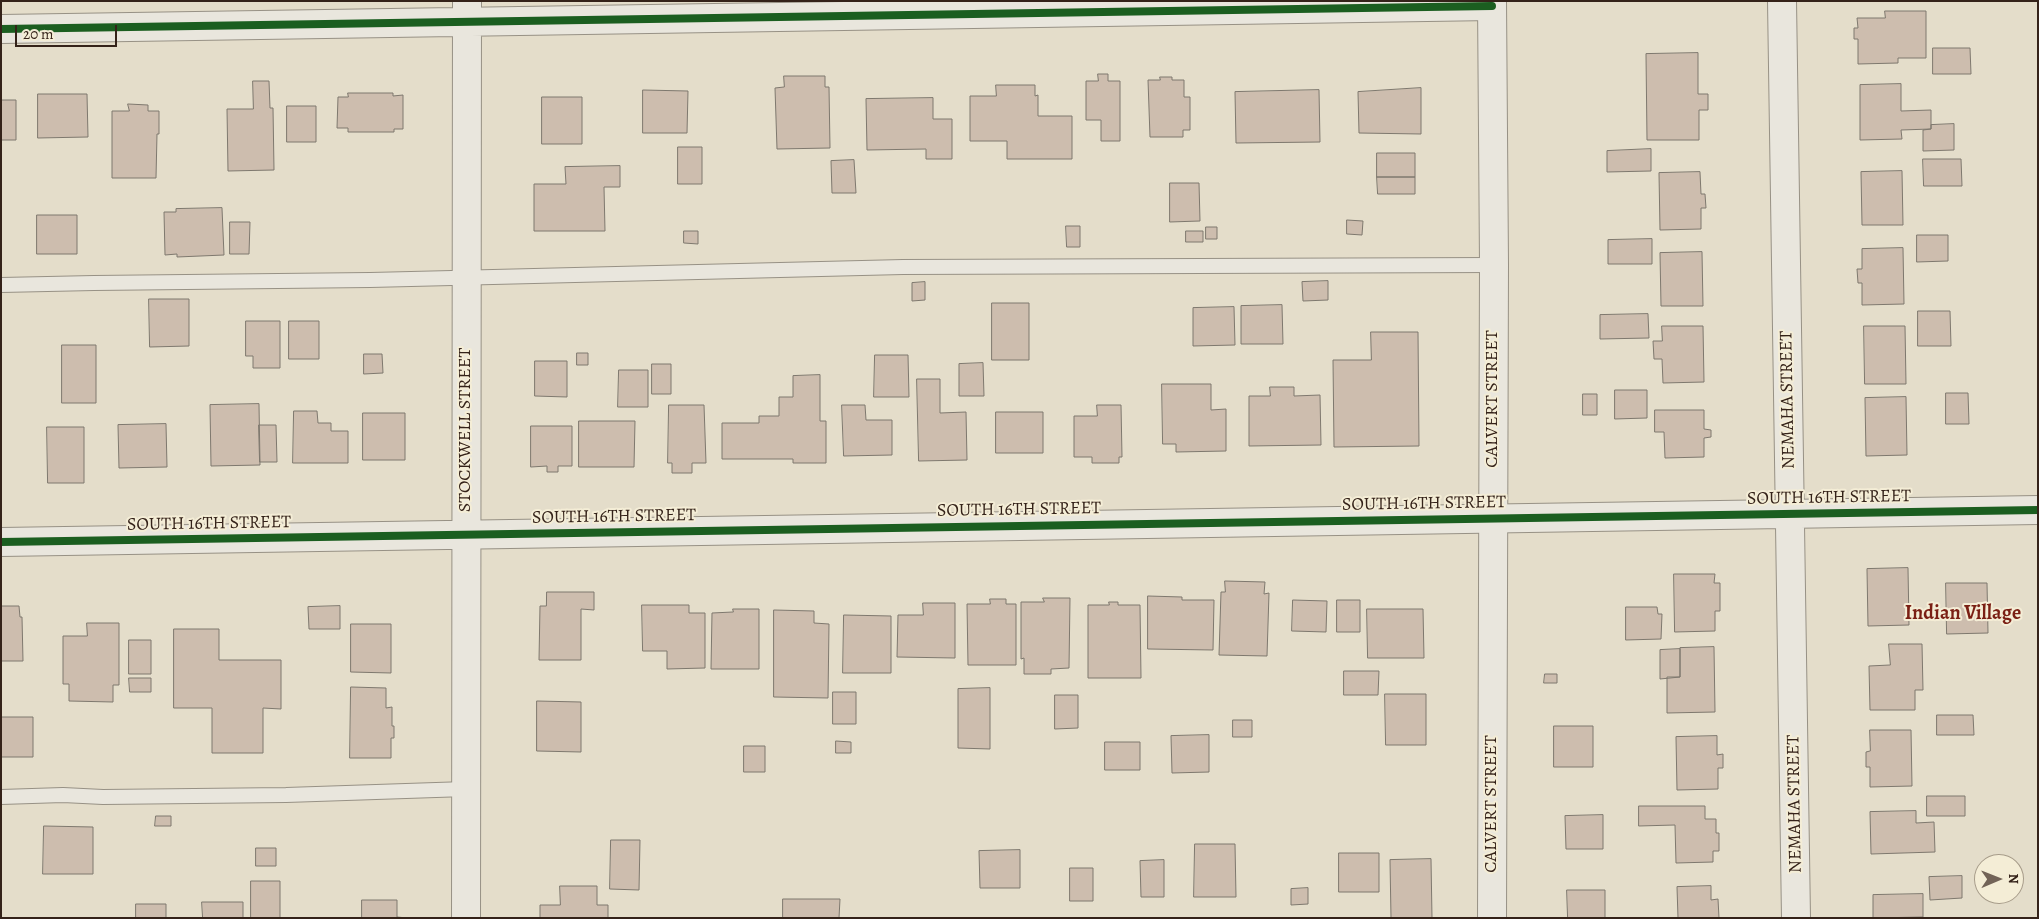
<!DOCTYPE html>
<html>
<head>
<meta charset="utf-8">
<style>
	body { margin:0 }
	#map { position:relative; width:2039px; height:919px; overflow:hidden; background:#e4ddca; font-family:Alegreya,serif }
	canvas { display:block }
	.frame { position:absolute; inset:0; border:2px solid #342219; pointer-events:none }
	.north { position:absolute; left:1974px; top:854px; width:50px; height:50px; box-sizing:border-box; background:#f4edd6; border:1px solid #a79c8a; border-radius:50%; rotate:89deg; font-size:14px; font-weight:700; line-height:20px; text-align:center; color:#342219 }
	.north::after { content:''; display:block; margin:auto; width:18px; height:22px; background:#726357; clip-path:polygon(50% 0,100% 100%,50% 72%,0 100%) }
	.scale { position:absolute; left:15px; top:25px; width:102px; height:22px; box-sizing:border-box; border:2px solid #342219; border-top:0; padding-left:6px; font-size:15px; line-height:18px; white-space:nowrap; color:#342219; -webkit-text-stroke:4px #f4edd6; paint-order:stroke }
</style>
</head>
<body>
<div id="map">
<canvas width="2039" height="919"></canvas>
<div class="frame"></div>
<div class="north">N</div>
<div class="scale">20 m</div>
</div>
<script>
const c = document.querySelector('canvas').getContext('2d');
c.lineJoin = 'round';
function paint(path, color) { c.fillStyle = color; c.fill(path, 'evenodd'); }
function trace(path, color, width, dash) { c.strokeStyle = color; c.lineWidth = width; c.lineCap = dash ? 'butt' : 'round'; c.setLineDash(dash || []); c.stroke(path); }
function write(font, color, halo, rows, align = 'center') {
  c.font = font + ' Alegreya,serif'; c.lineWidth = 4; c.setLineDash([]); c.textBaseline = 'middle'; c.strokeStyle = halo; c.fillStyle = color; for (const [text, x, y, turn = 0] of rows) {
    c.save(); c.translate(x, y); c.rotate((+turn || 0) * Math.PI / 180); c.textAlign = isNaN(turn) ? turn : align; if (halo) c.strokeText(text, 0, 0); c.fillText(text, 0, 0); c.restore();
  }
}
const building = new Path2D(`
	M 1885,11 L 1926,11 L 1926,58 L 1898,58 L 1898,63 L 1858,64 L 1858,39 L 1854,39 L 1854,28 L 1858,28 L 1857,18 L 1885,18 Z
	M 1933,48 L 1970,48 L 1971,74 L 1933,74 Z
	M 1698,53 L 1698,94 L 1708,94 L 1708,110 L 1699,110 L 1699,140 L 1647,140 L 1646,54 Z
	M 1098,74 L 1108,74 L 1108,81 L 1120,81 L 1120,141 L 1101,141 L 1101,120 L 1086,120 L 1086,81 L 1098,81 Z
	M 784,76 L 825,76 L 825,87 L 829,87 L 830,148 L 777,149 L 775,88 L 784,87 Z
	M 1160,77 L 1172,77 L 1172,80 L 1184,80 L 1184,97 L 1190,97 L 1190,130 L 1183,130 L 1183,137 L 1150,137 L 1148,80 L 1160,80 Z
	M 253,81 L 269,81 L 270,108 L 273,108 L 274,170 L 228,171 L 227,109 L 253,109 Z
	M 1901,84 L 1901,111 L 1931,110 L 1931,129 L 1901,130 L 1902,139 L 1860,140 L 1860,85 Z
	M 996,85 L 1035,85 L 1035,96 L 1038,95 L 1038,116 L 1072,116 L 1072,159 L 1007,159 L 1007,141 L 970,141 L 970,96 L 996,96 Z
	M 1421,88 L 1421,134 L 1359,133 L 1358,92 Z
	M 643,90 L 688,91 L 687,133 L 643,133 Z
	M 1319,90 L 1320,142 L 1236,143 L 1235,92 Z
	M 348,93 L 393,93 L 393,96 L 403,95 L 403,129 L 394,129 L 394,132 L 348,132 L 348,128 L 337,128 L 338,97 L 348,97 Z
	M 38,94 L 87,94 L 88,137 L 38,138 Z
	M 542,97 L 582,97 L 582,144 L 542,144 Z
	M 933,98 L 933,119 L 952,119 L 952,159 L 926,159 L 926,149 L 867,150 L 866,99 Z
	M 1,100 L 16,100 L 16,140 L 1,140 Z
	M 128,104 L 148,105 L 148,111 L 159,111 L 159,134 L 157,134 L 156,178 L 112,178 L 112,111 L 129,111 Z
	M 287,106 L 316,106 L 316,142 L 287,142 Z
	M 1954,124 L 1954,150 L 1923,151 L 1923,130 L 1931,129 L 1931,125 Z
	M 678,147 L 702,147 L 702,184 L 678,184 Z
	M 1651,149 L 1651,171 L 1607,172 L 1607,151 Z
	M 1377,153 L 1415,153 L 1415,177 L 1377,177 Z
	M 1923,159 L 1961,159 L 1962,186 L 1924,186 Z
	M 854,160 L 856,193 L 832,193 L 831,161 Z
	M 620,166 L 620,187 L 604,187 L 605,231 L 534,231 L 534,184 L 566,184 L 565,167 Z
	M 1902,171 L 1903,225 L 1862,225 L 1861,172 Z
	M 1700,172 L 1701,194 L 1705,194 L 1706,208 L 1701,208 L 1701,229 L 1660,230 L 1659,173 Z
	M 1377,177 L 1415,177 L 1415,194 L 1378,194 Z
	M 1170,183 L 1199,183 L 1200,221 L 1170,222 Z
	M 222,208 L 224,255 L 177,257 L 177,254 L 165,255 L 164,212 L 176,212 L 176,209 Z
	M 37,215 L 77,215 L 77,254 L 37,254 Z
	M 1347,220 L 1363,221 L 1362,235 L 1347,234 Z
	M 230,222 L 250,222 L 249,254 L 230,254 Z
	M 1066,226 L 1080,226 L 1080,247 L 1067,247 Z
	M 1206,227 L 1217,227 L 1217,239 L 1206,239 Z
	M 684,231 L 698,231 L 698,244 L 684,243 Z
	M 1186,231 L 1203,231 L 1203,242 L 1186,242 Z
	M 1917,235 L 1948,235 L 1948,261 L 1917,262 Z
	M 1652,239 L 1652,264 L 1608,264 L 1608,240 Z
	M 1903,248 L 1904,304 L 1862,305 L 1862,283 L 1858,283 L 1857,269 L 1862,269 L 1862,249 Z
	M 1702,252 L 1703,306 L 1661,306 L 1660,253 Z
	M 1328,281 L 1328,300 L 1303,301 L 1302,282 Z
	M 925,282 L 925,300 L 912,301 L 912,283 Z
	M 149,299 L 189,299 L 189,346 L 150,347 Z
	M 992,303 L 1029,303 L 1029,360 L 992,360 Z
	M 1282,305 L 1283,344 L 1241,344 L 1241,306 Z
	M 1234,307 L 1235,345 L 1193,346 L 1193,308 Z
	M 1918,311 L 1950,311 L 1951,346 L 1918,346 Z
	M 1648,314 L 1649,338 L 1600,339 L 1600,315 Z
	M 246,321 L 280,321 L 280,368 L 253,368 L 253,356 L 246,356 Z
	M 289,321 L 319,321 L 319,359 L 289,359 Z
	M 1662,326 L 1703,326 L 1704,382 L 1663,383 L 1662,359 L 1654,359 L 1653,341 L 1662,341 Z
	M 1864,326 L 1905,326 L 1906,384 L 1865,384 Z
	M 1371,332 L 1418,332 L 1419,446 L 1334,447 L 1333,360 L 1371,360 Z
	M 62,345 L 96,345 L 96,403 L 62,403 Z
	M 577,353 L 588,353 L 588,365 L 577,365 Z
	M 364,354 L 382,354 L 383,373 L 364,374 Z
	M 875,355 L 908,355 L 909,397 L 874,397 Z
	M 535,361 L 567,361 L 567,397 L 535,396 Z
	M 983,363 L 984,396 L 959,396 L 959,364 Z
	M 652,364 L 671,364 L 671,394 L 652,394 Z
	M 619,370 L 648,370 L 648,407 L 618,407 Z
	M 820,375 L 820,421 L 826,421 L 826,463 L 793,463 L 793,459 L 722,459 L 722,423 L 759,423 L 759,416 L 779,416 L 779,397 L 793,397 L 793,376 Z
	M 917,379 L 940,379 L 940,413 L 966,412 L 967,460 L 919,461 Z
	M 1162,384 L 1211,384 L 1211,410 L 1226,409 L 1226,451 L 1176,452 L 1176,444 L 1163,444 Z
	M 1270,387 L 1294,387 L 1294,396 L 1320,395 L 1321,445 L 1249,446 L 1249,396 L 1270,396 Z
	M 1615,390 L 1647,390 L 1647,418 L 1615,419 Z
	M 1946,393 L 1968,393 L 1969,424 L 1946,424 Z
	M 1583,394 L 1597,394 L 1597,415 L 1583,415 Z
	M 1906,397 L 1907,455 L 1866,456 L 1865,398 Z
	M 259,404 L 260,465 L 211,466 L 210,405 Z
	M 669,405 L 704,405 L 706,463 L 692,463 L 692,473 L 672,473 L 672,463 L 668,463 Z
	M 842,405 L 865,405 L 866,420 L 892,420 L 892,455 L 844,456 Z
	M 1097,405 L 1121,405 L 1122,457 L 1119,457 L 1119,463 L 1092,463 L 1092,457 L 1074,457 L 1074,416 L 1097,416 Z
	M 1655,410 L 1704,410 L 1704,429 L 1711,430 L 1711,437 L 1704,438 L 1704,457 L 1665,458 L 1664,432 L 1655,432 Z
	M 294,411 L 317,411 L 318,423 L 331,423 L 331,431 L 348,431 L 348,463 L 293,463 Z
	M 996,412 L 1043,412 L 1043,453 L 996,453 Z
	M 363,413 L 405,413 L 405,460 L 363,460 Z
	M 579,421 L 635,421 L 634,467 L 579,467 Z
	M 166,424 L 167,467 L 119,468 L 118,425 Z
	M 259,425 L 276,425 L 277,462 L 260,462 Z
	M 531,426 L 572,426 L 572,466 L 558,466 L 558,472 L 547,472 L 547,466 L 531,467 Z
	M 47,427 L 84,427 L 84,483 L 48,483 Z
	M 1908,568 L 1909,625 L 1868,626 L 1867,569 Z
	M 1674,574 L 1715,574 L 1714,583 L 1720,583 L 1720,611 L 1715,611 L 1715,631 L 1675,632 Z
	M 1225,581 L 1265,582 L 1264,594 L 1269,593 L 1267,656 L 1219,655 L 1221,592 L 1225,592 Z
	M 1946,583 L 1987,583 L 1988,633 L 1947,634 Z
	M 547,592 L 594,592 L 594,610 L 581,609 L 581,660 L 539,660 L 540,606 L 546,606 Z
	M 1148,596 L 1182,597 L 1182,600 L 1214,600 L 1213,650 L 1148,649 Z
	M 1043,598 L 1070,598 L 1069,668 L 1051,669 L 1051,674 L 1024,674 L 1024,658 L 1021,659 L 1021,602 L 1044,602 Z
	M 990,599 L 1006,599 L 1006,604 L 1016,604 L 1016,665 L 968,665 L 967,604 L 990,604 Z
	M 1293,600 L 1327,601 L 1326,632 L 1292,631 Z
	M 1337,600 L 1360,600 L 1360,632 L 1337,632 Z
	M 1109,602 L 1118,602 L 1118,605 L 1140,605 L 1141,678 L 1088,678 L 1088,605 L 1109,605 Z
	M 923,603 L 955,603 L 955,658 L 897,657 L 898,615 L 923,615 Z
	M 642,605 L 689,605 L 689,613 L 705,613 L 705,668 L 667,669 L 667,651 L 643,651 Z
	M 1,606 L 19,606 L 20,617 L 22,617 L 23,661 L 1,661 Z
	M 340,606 L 340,629 L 309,629 L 308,607 Z
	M 1626,607 L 1657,607 L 1658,614 L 1662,614 L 1661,639 L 1626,640 Z
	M 733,609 L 759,609 L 759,669 L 711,669 L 712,613 L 733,612 Z
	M 1367,609 L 1423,609 L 1424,658 L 1368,658 Z
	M 774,610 L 814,611 L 814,623 L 829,624 L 828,698 L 774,697 Z
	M 844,615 L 891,616 L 891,673 L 843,673 Z
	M 87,623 L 119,623 L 119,685 L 113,685 L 113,702 L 69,701 L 69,684 L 63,684 L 63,636 L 87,636 Z
	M 351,624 L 391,624 L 391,673 L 351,672 Z
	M 174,629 L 219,629 L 219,660 L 281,660 L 281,709 L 263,708 L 263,753 L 212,753 L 212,708 L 174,708 Z
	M 129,640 L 151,640 L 151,674 L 129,674 Z
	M 1889,644 L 1922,644 L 1923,690 L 1915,690 L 1915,710 L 1870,710 L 1869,666 L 1890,665 Z
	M 1714,647 L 1715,712 L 1667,713 L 1667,677 L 1680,677 L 1680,648 Z
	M 1680,649 L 1680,677 L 1660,679 L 1660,650 Z
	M 1344,671 L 1379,671 L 1378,695 L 1344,695 Z
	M 1545,674 L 1557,674 L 1557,683 L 1544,683 Z
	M 129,678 L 151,678 L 151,692 L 130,692 Z
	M 351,687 L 386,688 L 386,708 L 392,707 L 392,726 L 394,726 L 394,738 L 391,738 L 391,758 L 350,758 Z
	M 990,688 L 990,749 L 958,748 L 958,689 Z
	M 833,692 L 856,692 L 856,724 L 833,724 Z
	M 1385,694 L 1426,694 L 1426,745 L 1386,745 Z
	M 1055,695 L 1078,695 L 1078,728 L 1055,729 Z
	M 537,701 L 581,702 L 581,752 L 537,751 Z
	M 1937,715 L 1973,715 L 1974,735 L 1937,735 Z
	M 1,717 L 33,717 L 33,757 L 1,757 Z
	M 1233,720 L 1252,720 L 1252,737 L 1233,737 Z
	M 1554,726 L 1593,726 L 1593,767 L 1554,767 Z
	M 1870,730 L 1911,730 L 1912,786 L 1870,787 L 1870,767 L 1866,767 L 1866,752 L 1870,751 Z
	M 1209,735 L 1209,772 L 1172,773 L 1171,736 Z
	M 1717,736 L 1717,755 L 1723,754 L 1723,768 L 1718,768 L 1718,789 L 1677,790 L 1676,737 Z
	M 836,741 L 851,742 L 851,753 L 836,753 Z
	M 1105,742 L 1140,742 L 1140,770 L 1105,770 Z
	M 744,746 L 765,746 L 765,772 L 744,772 Z
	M 1927,796 L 1965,796 L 1965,816 L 1927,816 Z
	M 1639,806 L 1705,806 L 1705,819 L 1716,819 L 1716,833 L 1719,833 L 1719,851 L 1713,851 L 1713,862 L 1676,863 L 1675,825 L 1639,826 Z
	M 1916,811 L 1916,823 L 1934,822 L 1935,852 L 1871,854 L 1870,812 Z
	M 1603,815 L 1603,849 L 1566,849 L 1565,816 Z
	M 156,816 L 171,816 L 171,826 L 155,826 Z
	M 44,826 L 93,827 L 93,874 L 43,874 Z
	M 611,840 L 640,840 L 639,890 L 610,889 Z
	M 1195,844 L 1235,844 L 1236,897 L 1194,897 Z
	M 256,848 L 276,848 L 276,866 L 256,866 Z
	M 1020,850 L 1020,888 L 980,888 L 979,851 Z
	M 1339,853 L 1379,853 L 1379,892 L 1339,892 Z
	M 1431,859 L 1432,918 L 1391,918 L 1390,860 Z
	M 1164,860 L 1164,897 L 1141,897 L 1140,861 Z
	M 1070,868 L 1093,868 L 1093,901 L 1070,901 Z
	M 1962,876 L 1962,898 L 1930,900 L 1929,877 Z
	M 251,881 L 280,881 L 280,918 L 251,918 Z
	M 560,886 L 597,886 L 597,905 L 608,905 L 608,918 L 540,918 L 540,905 L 560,905 Z
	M 1711,886 L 1711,900 L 1718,899 L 1719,918 L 1678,918 L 1677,887 Z
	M 1308,888 L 1308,904 L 1291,905 L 1291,889 Z
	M 1567,890 L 1605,890 L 1605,918 L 1568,918 Z
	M 1923,894 L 1923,917 L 1873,918 L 1873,895 Z
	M 783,899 L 840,899 L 839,918 L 783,918 Z
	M 362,900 L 397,900 L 397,917 L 407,918 L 362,918 Z
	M 202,902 L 243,902 L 243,918 L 203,918 Z
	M 136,904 L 166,904 L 166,918 L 136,918 Z`);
const service = new Path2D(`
	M 1,285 L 94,283 L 370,280 L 903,267 L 1494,265
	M 1,797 L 63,795 L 103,797 L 286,795 L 466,789`);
const minor = new Path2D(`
	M 1782,1 L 1796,918
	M 1,29 L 1492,6
	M 1,542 L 2038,510
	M 466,918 L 467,1`);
const tertiary = new Path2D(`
	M 1492,918 L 1494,265 L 1492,1`);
const cycleway = new Path2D(`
	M 1,29 L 1492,6
	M 1,542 L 2038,510`);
const streetNames = [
	["CALVERT STREET",1493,399,-90],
	["NEMAHA STREET",1788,400,-91],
	["STOCKWELL STREET",466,430,-90],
	["SOUTH 16TH STREET",1829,498,-1],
	["SOUTH 16TH STREET",1424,504,-1],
	["SOUTH 16TH STREET",1019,510,-1],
	["SOUTH 16TH STREET",614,517,-1],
	["SOUTH 16TH STREET",209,524,-1],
	["CALVERT STREET",1492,804,-90],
	["NEMAHA STREET",1795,804,-91]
];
const quarterNames = [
	["Indian Village",1963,614]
];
paint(building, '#cdbdae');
trace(building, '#7e786e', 1);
trace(service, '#979185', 16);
trace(minor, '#979185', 30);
trace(tertiary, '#979185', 30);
trace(service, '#e9e6dd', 14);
trace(minor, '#e9e6dd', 28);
trace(tertiary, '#e9e6dd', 28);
trace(cycleway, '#1b5e20', 8);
write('18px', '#342219', '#f4edd6', streetNames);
write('bold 20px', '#7a1f14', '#f4edd6', quarterNames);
</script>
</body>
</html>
